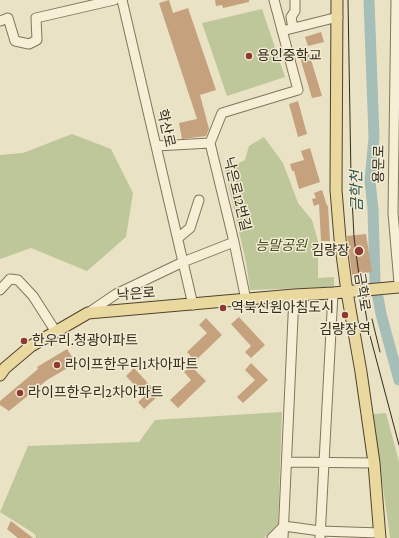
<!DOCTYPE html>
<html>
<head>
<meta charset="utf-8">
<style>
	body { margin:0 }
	canvas { display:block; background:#eae2c4 }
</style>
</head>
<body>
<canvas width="399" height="538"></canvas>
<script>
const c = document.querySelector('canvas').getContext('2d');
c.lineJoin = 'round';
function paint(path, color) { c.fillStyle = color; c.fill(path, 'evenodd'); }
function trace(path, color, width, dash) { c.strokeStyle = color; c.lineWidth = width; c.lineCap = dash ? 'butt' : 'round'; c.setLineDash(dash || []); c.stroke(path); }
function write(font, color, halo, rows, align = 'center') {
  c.font = font + ' "Crimson Pro","Noto Sans KR",serif'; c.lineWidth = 3; c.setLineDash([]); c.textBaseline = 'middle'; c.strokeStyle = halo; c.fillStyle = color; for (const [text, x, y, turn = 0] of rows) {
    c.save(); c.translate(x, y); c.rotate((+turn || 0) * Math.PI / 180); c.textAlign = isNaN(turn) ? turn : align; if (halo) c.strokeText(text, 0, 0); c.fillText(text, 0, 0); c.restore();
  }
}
const green = new Path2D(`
	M 262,9 L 285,77 L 227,96 L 202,23 Z
	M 72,134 L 111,149 L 133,193 L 126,237 L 87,271 L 31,248 L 0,259 L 0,155 L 23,153 Z
	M 264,137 L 283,163 L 298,203 L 312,220 L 320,248 L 318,255 L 318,278 L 334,277 L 334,287 L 250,290 L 246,262 L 225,170 L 245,160 L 249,146 Z
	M 282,412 L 278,524 L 264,538 L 36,538 L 35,534 L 0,512 L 28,446 L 139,442 L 155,420 Z
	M 386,413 L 399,462 L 399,538 L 390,538 L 373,414 Z`);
const river = new Path2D(`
	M 369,0 L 374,137 L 370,181 L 373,209 L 375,281 L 381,314 L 399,380`);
const building = new Path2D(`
	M 169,0 L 173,13 L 188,8 L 216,90 L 200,95 L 209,129 L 206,136 L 182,139 L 179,123 L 197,119 L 159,3 Z
	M 215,0 L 249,0 L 249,2 L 223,8 L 222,5 L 216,6 Z
	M 321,32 L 324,42 L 308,46 L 305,37 Z
	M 308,50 L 322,96 L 312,98 L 299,54 Z
	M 298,101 L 307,134 L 298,137 L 289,104 Z
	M 310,148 L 320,182 L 299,189 L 294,171 L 292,171 L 290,164 L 304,160 L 301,151 Z
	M 322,190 L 327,206 L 328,205 L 330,241 L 321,241 L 319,204 L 314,206 L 312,199 L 316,198 L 314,193 Z
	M 366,234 L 372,272 L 352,275 L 347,236 Z
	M 239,317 L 265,345 L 251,358 L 245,352 L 251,346 L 231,324 Z
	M 206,318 L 222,335 L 195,361 L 187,352 L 207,333 L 199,325 Z
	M 67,349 L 76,363 L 47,380 L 9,411 L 0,405 L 0,401 L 38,369 L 37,367 Z
	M 251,363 L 268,380 L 243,403 L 237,397 L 255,380 L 245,370 Z
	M 191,366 L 206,381 L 178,408 L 170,400 L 191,380 L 184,372 Z
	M 134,368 L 159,395 L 144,409 L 138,402 L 145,396 L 126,376 Z
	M 11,521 L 33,538 L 18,538 L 7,529 Z`);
const minor = new Path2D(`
	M 122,0 L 193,305
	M 396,0 L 393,213 L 399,283
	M 0,21 L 8,18 L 15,41 L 29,44 L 37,40 L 36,18 L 114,0
	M 293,28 L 291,17 L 295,11 L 295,0
	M 282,31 L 338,17
	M 210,143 L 234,242 L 246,300
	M 156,146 L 210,143 L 222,113 L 298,90 L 274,0
	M 178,238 L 190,228 L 199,200
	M 0,290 L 10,279 L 18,280 L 33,296 L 56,332
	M 88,313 L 116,294 L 183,262 L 234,242
	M 287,462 L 374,463
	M 284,526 L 320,531 L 380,533
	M 272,538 L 284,526
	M 283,538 L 294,295
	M 320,538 L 333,293`);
const major = new Path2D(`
	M 337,0 L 336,190 L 340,239 L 347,292 L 361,372 L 374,463 L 380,538
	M 0,375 L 5,368 L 31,346 L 88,313 L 294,295 L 333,293 L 399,287`);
const tram = new Path2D(`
	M 348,0 L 351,178 L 354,237 L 358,268 L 369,332 L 399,445
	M 372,319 L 380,352`);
const markers = [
	[249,56,4,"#8d3831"],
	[359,251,5,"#8d3831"],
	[223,308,4,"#8d3831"],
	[345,315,4,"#8d3831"],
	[24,341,4,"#8d3831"],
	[57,365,4,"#8d3831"],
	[20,393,4,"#8d3831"]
];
const poiNames = [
	["용인중학교",257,56],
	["김량장",350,251,"right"],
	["역북신원아침도시",231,308],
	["김량장역",345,330,"center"],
	["한우리.청광아파트",32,341],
	["라이프한우리1차아파트",65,365],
	["라이프한우리2차아파트",28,393]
];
const streetNames = [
	["학산로",166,128,77],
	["용문로",379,164,-89],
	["낙은로12번길",237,194,76],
	["금학로",362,292,81],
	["낙은로",136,294,-4]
];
const parkNames = [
	["능말공원",281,246]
];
const waterNames = [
	["금학천",357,191,-91]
];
paint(green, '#bec799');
trace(river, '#a6beb8', 11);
paint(building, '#c5a17d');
trace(minor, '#83745c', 11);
trace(major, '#514230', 13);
trace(minor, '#f6efd6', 9);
trace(major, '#ead99f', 11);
trace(tram, '#342b1f', 1);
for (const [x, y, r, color] of markers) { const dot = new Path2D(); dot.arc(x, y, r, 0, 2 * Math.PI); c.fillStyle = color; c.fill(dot); trace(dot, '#f2ecd3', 1.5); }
write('14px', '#342b1f', '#f2ecd3', poiNames, 'left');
write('14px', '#342b1f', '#f2ecd3', streetNames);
write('italic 14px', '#424f27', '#f2ecd3', parkNames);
write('italic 15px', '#2f5253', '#f2ecd3', waterNames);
</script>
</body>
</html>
